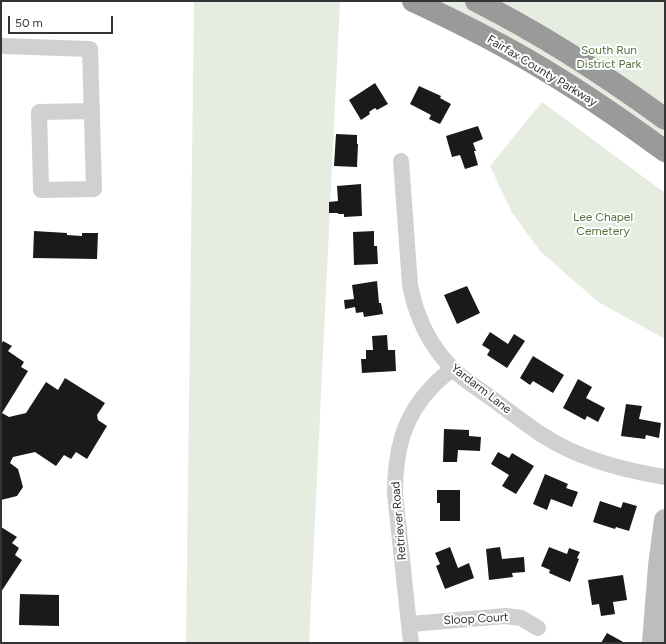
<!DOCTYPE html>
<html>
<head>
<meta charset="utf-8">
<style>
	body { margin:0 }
	#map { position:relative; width:666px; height:644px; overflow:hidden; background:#fff; font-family:Figtree,sans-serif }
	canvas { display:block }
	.frame { position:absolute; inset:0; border:2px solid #333; pointer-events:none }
	.scale { position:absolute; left:8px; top:16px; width:105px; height:18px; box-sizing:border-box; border:2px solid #333; border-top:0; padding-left:5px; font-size:12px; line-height:14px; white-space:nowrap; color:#333; -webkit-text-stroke:3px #fff; paint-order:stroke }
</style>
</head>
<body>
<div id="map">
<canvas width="666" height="644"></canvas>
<div class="frame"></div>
<div class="scale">50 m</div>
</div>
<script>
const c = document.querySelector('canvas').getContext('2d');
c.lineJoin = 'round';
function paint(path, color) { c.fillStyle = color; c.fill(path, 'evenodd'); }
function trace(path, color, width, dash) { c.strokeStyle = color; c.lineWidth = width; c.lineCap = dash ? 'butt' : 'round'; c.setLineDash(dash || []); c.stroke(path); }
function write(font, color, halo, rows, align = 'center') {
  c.font = font + ' Figtree,sans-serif'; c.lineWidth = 4; c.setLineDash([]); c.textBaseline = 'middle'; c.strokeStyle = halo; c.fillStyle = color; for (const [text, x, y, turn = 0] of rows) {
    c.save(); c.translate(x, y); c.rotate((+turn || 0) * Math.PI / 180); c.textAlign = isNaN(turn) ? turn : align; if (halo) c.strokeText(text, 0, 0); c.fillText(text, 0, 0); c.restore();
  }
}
const green = new Path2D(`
	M 194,1 L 340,1 L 309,643 L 186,643 Z
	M 416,1 L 665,1 L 665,164 L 519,62 Z
	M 542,102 L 665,193 L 665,339 L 598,302 L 540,251 L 511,211 L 490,166 Z`);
const building = new Path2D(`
	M 375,83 L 388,104 L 377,110 L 375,108 L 369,112 L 370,114 L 361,120 L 349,100 Z
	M 419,86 L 441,96 L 440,98 L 451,104 L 440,124 L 429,119 L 431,115 L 410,104 Z
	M 478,126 L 483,139 L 473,143 L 476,151 L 474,151 L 478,165 L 465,169 L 460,155 L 452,157 L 446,136 Z
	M 336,134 L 357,135 L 357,144 L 358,144 L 357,167 L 334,166 Z
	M 361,184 L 362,216 L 344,217 L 344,214 L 338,214 L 338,213 L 329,213 L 329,202 L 338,201 L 337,186 Z
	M 34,231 L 67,233 L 67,235 L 82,236 L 82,233 L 98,233 L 97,259 L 33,258 Z
	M 374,231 L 374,246 L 377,246 L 378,264 L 354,265 L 353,232 Z
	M 377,281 L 379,303 L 381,303 L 383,314 L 364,317 L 363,312 L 356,313 L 355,307 L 345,309 L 344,300 L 354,299 L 352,285 Z
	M 467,286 L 480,313 L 457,324 L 444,295 Z
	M 490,332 L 508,344 L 514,334 L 525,341 L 507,368 L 487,355 L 490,350 L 482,345 Z
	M 387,335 L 388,350 L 395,350 L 396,371 L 362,373 L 361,359 L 366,359 L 366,350 L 373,350 L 372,336 Z
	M 3,341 L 12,346 L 8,351 L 24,362 L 21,367 L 28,371 L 2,413 L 9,417 L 26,413 L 46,382 L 58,390 L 65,378 L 105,403 L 97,415 L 98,420 L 107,426 L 87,459 L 76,452 L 71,459 L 64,455 L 56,466 L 35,452 L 13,457 L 10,463 L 18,469 L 23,487 L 17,496 L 1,500 L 1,345 Z
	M 533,356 L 564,375 L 553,393 L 533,381 L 530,385 L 520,378 Z
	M 578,379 L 592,387 L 586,398 L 605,408 L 598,422 L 587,416 L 585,420 L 563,408 Z
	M 626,404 L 642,406 L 639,419 L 661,423 L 659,438 L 646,435 L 645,439 L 621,436 Z
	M 444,429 L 469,430 L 469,436 L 481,437 L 480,451 L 458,450 L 457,462 L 443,462 Z
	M 498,452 L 509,458 L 512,453 L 534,466 L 516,494 L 502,486 L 509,475 L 491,464 Z
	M 545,474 L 568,484 L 566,488 L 578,492 L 572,507 L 551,499 L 547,510 L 533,504 Z
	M 437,490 L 460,490 L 460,521 L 440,521 L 440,503 L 437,503 Z
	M 600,501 L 621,508 L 623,502 L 637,506 L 629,531 L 616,527 L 615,529 L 593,522 Z
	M 1,527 L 17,537 L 12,543 L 19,548 L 15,555 L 22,560 L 1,592 Z
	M 450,547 L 458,568 L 469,563 L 474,578 L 445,589 L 436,566 L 440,564 L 435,553 Z
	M 500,547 L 502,559 L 524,557 L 525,572 L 512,573 L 513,577 L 489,580 L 486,549 Z
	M 549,547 L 567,554 L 569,548 L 580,552 L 577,558 L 579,559 L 570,582 L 549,573 L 550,570 L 541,566 Z
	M 623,575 L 627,600 L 613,602 L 615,614 L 601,616 L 599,604 L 592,605 L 588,580 Z
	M 20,594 L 59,595 L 59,626 L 19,625 Z
	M 607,633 L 625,643 L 601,643 Z`);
const street = new Path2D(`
	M 1,46 L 90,49 L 94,189 L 41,190 L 39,112 L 92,111
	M 401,161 L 410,285 C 416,316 429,345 452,368 C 463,380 484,392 498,403 C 522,421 546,440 574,452 C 604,465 634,472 665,477
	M 410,624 L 506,616 L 521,618 L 538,628
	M 411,643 L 395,494 C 395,453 402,418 432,387 C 438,380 445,375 452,369`);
const secondary = new Path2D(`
	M 653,643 L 659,566 L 665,520`);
const highway = new Path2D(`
	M 413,1 C 456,21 498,42 538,66 C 582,92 624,121 665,151
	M 476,1 C 543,35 605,75 665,119`);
const parkNames = [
	["South Run",609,50],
	["District Park",609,64],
	["Lee Chapel",603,217],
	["Cemetery",603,231]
];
const streetNames = [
	["Fairfax County Parkway",542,71,31],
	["Yardarm Lane",481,389,38],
	["Retriever Road",399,521,-95],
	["Sloop Court",476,619,-3]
];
paint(green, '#e6ecdf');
paint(building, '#1a1a1a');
trace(street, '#d0d0d0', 16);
trace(secondary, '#bdbdbd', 22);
trace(highway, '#9a9a9a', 22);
write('12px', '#56703f', '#fff', parkNames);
write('12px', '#333', '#fff', streetNames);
</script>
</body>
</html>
